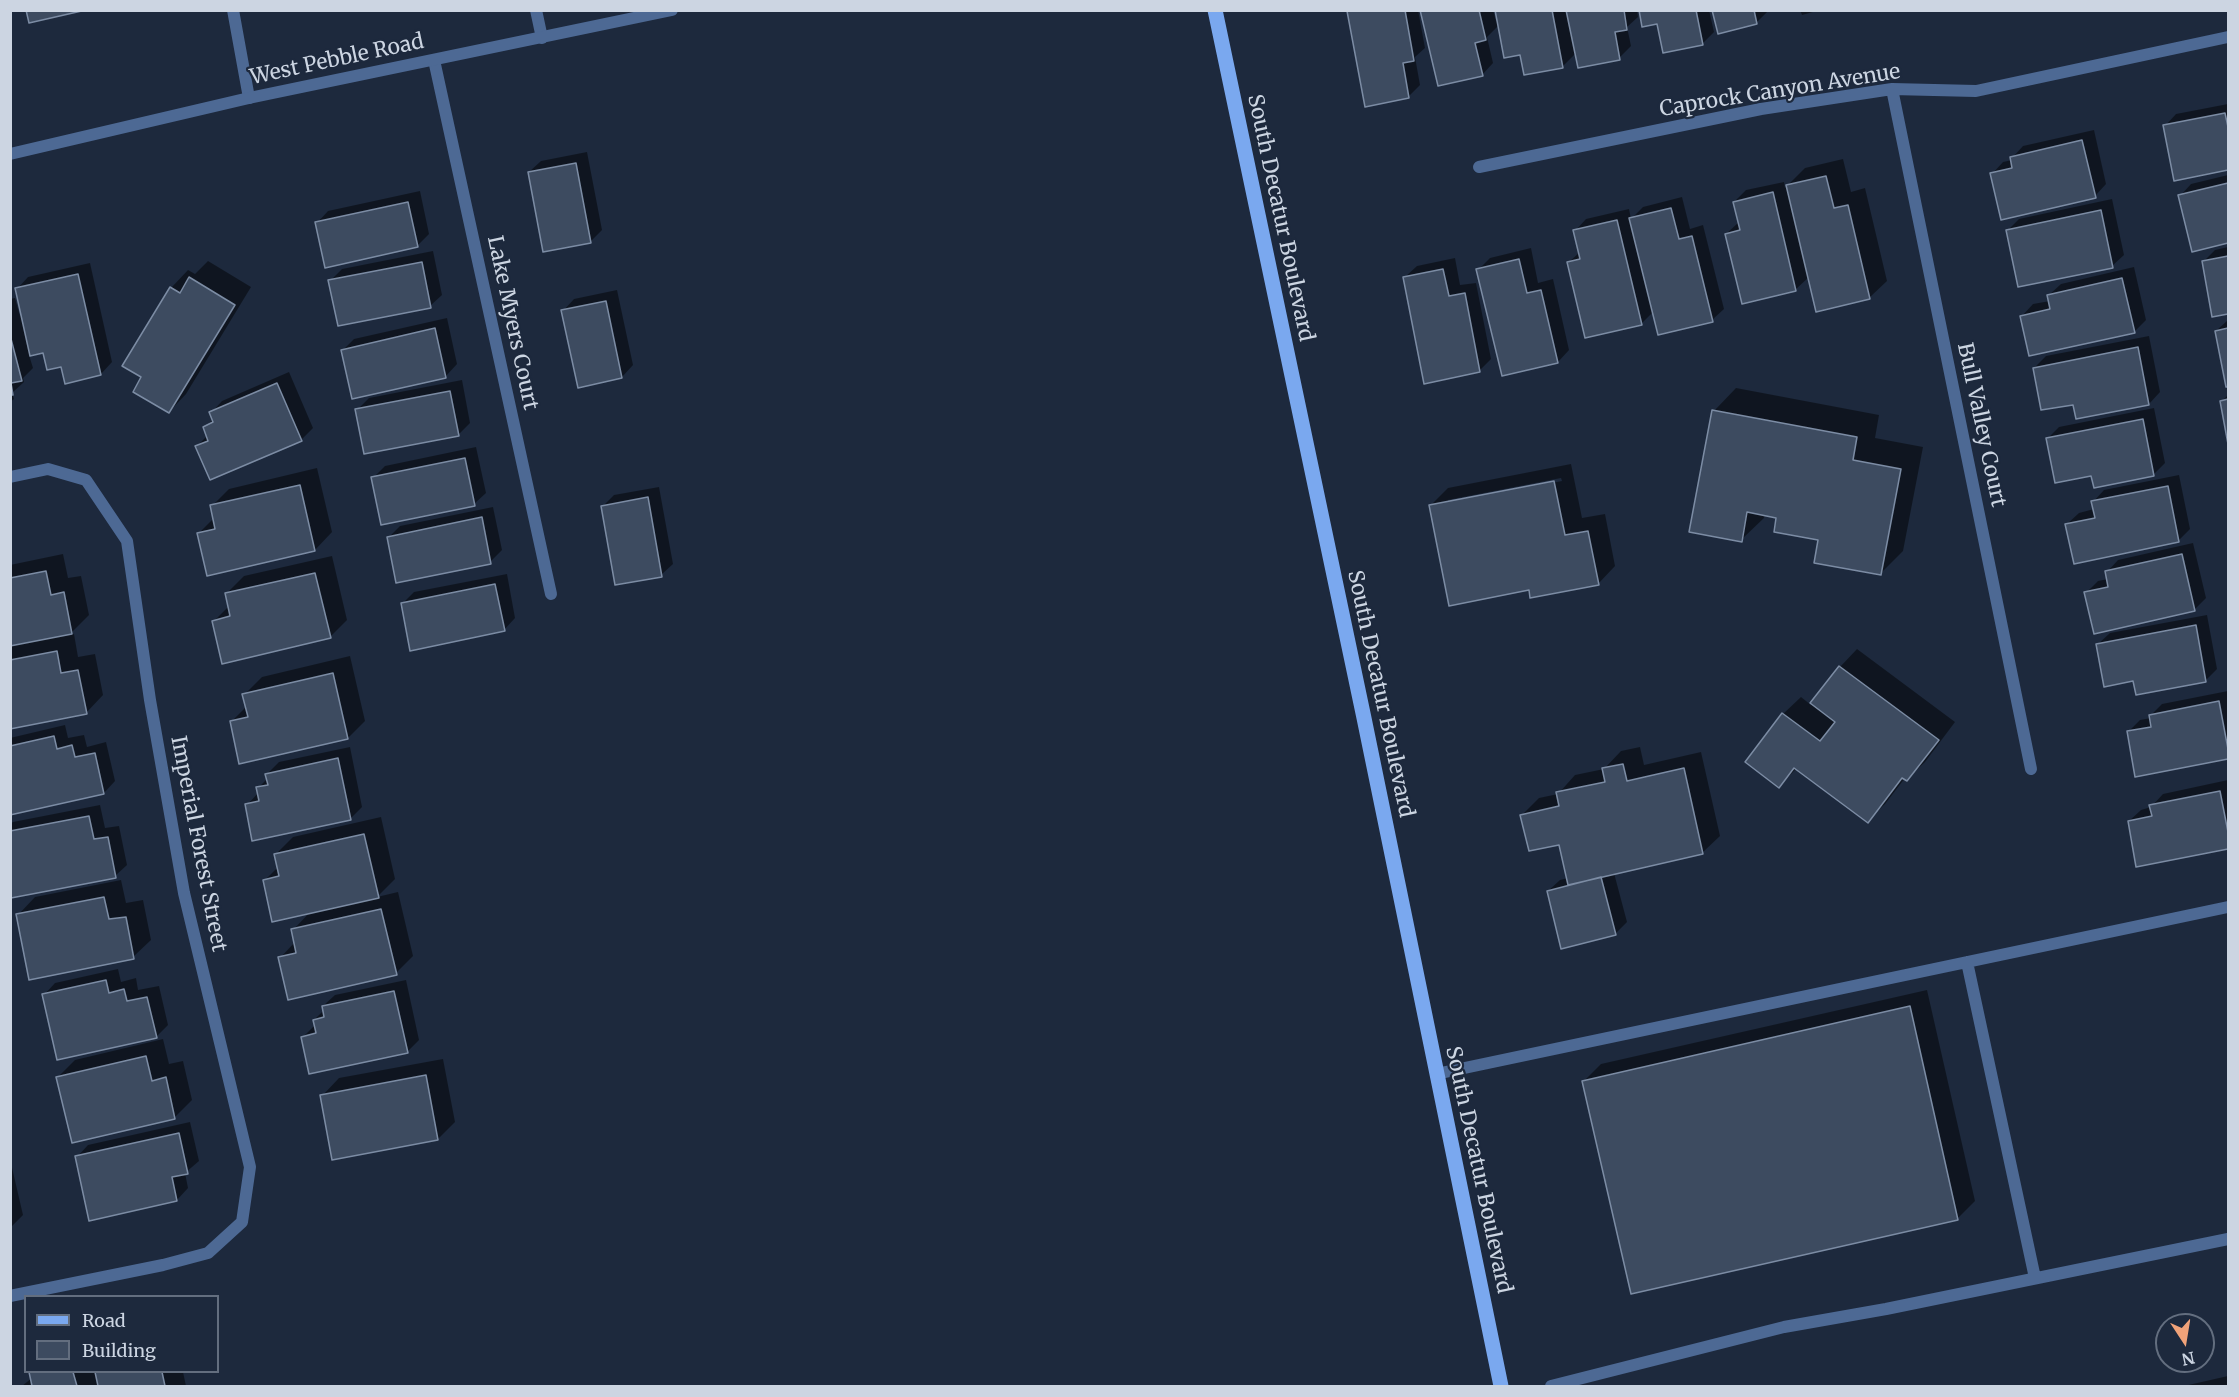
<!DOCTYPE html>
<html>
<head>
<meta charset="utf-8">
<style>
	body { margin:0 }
	#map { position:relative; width:2239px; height:1397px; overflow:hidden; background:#1d293d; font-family:Merriweather,serif }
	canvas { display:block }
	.frame { position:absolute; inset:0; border:12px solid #ccd5e2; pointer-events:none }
	.legend { position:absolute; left:24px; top:1295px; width:195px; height:78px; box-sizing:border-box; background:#1d293d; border:2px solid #636e7f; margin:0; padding:8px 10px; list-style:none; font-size:18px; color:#ccd5e2 }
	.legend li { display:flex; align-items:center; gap:12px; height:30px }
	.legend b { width:30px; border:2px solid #636e7f }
	.north { position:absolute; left:2155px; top:1313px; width:60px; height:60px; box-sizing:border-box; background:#1d293d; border:2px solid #636e7f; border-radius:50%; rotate:168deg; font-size:16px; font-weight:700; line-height:24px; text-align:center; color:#ccd5e2 }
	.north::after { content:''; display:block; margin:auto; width:21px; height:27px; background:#f0a279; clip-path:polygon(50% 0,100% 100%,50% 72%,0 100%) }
</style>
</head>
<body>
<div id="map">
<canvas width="2239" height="1397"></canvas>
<div class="frame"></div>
<ul class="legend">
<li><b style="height:8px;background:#7aa8ef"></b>Road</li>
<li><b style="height:16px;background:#3d4b60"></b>Building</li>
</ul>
<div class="north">N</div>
</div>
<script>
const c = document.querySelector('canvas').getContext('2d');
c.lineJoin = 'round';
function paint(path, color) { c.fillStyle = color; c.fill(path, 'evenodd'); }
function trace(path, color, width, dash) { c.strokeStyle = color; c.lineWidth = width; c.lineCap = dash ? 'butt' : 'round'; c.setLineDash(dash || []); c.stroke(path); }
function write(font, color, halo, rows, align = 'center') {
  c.font = font + ' Merriweather,serif'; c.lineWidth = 4.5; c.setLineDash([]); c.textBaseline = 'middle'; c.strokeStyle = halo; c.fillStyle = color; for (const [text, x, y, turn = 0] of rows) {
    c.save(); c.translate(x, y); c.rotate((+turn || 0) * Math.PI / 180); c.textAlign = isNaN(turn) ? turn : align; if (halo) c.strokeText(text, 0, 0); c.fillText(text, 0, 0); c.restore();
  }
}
const shadow = new Path2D(`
	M 1349,10 L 1418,10 L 1425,48 L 1415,57 L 1420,85 L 1408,97 Z
	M 1421,10 L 1493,10 L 1496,21 L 1498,20 L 1496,10 L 1637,10 L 1638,17 L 1627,27 L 1631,46 L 1619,58 L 1576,53 L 1562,67 L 1521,53 L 1499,25 L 1487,37 L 1493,63 L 1482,75 Z
	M 1641,10 L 1709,10 L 1714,32 L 1702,44 L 1658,22 Z
	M 1713,10 L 1768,10 L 1768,11 L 1756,23 Z
	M 1800,10 L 1820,10 L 1802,15 Z
	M 2228,104 L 2228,169 L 2175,179 L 2165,126 L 2176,114 Z
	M 2094,130 L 2106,184 L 2095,196 L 1992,174 L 2003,162 L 2012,160 L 2012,158 L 2023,146 Z
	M 587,152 L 602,230 L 590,242 L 529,172 L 541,161 Z
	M 1843,159 L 1851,192 L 1865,188 L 1887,281 L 1869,298 L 1809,277 L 1795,290 L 1726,234 L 1739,222 L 1734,202 L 1746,190 L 1784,182 L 1785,188 L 1805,168 Z
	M 2228,175 L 2228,242 L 2193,250 L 2180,196 L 2191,184 Z
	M 420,191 L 429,234 L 417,246 L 317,223 L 328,211 Z
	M 1682,197 L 1690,229 L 1703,225 L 1724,309 L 1712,320 L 1654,311 L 1641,324 L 1569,262 L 1580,252 L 1575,231 L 1586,219 L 1629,209 L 1631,219 L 1643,207 Z
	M 2112,199 L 2124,255 L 2112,266 L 2008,230 L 2019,219 Z
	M 2228,247 L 2228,312 L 2214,315 L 2203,262 L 2215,250 Z
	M 1531,248 L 1538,283 L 1553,279 L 1569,350 L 1558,362 L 1503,375 L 1478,270 L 1490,258 Z
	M 433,251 L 442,295 L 430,306 L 330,281 L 342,269 Z
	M 1455,258 L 1460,285 L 1476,283 L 1491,359 L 1479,371 L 1405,277 L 1417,266 Z
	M 208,261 L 251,287 L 186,394 L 169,412 L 143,377 L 171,288 L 188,270 L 195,274 Z
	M 90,263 L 112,362 L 101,374 L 62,365 L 44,351 L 29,355 L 33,368 L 23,378 L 24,382 L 12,393 L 14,399 L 10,402 L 10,299 L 15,298 L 20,316 L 23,315 L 17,289 L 28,277 Z
	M 2134,267 L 2146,320 L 2134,332 L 2022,316 L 2033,304 L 2050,301 L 2049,295 L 2061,284 Z
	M 617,290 L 633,365 L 622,377 L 563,311 L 574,299 Z
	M 447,318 L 457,364 L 446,376 L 353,397 L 343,350 L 354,339 Z
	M 2228,320 L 2228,385 L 2227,385 L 2216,331 Z
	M 2149,336 L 2160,392 L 2149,404 L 2074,403 L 2034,368 L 2046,356 Z
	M 289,372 L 313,428 L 301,440 L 197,446 L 208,435 L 205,428 L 213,419 L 211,413 L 222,401 Z
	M 462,380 L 470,423 L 458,435 L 357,410 L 369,398 Z
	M 1736,388 L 1879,415 L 1875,438 L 1923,447 L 1903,551 L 1881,573 L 1778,517 L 1765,514 L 1764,518 L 1741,540 L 1714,411 Z
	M 2228,395 L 2228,436 L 2222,401 Z
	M 2154,408 L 2165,463 L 2153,475 L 2092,474 L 2048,438 L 2059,427 Z
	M 476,447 L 486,493 L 474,504 L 373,478 L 385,466 Z
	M 1571,464 L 1582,518 L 1605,514 L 1615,566 L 1598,584 L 1531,589 L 1430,506 L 1448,488 ZM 1561,478 L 1562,481 L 1448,503 L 1448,500 Z
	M 317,468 L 332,532 L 315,550 L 198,534 L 214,518 L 212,506 L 229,489 Z
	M 2179,475 L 2190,529 L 2179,540 L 2075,562 L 2067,524 L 2079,513 L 2094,509 L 2093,502 L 2104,490 Z
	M 659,487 L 673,564 L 661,575 L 603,506 L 614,495 Z
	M 493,507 L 502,550 L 490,562 L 389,537 L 400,526 Z
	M 2193,543 L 2206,598 L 2194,610 L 2086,593 L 2098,581 L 2108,579 L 2107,572 L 2118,560 Z
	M 63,554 L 68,578 L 81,576 L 89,615 L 69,635 L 74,634 L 78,657 L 95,654 L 103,695 L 86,713 L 10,727 L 10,565 Z
	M 332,556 L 347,620 L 330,637 L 214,621 L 229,606 L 226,594 L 244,576 Z
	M 507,574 L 515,618 L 504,630 L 402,604 L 414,592 Z
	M 2207,615 L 2217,669 L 2205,681 L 2098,644 L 2110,633 Z
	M 1857,649 L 1955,722 L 1925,762 L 1907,779 L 1905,778 L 1885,804 L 1867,821 L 1797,768 L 1779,786 L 1783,714 L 1801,697 L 1811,705 L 1840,667 Z
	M 350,656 L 365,721 L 348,738 L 231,722 L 247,706 L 244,695 L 262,677 Z
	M 2228,691 L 2228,758 L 2137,775 L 2128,732 L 2140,720 L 2151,718 L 2151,715 L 2162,704 Z
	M 65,725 L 68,738 L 84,735 L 87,747 L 106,742 L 115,781 L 104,793 L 10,814 L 10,738 Z
	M 350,747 L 362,807 L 350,819 L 247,805 L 259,792 L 258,788 L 268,778 L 267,774 L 279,762 Z
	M 1640,747 L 1644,765 L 1701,752 L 1720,836 L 1702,853 L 1614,873 L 1627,922 L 1615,934 L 1548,891 L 1560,880 L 1568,878 L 1560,843 L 1522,815 L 1539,798 L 1558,794 L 1575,775 L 1604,769 L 1621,751 Z
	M 2228,780 L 2228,847 L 2137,865 L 2129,821 L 2141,810 L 2151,807 L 2163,794 Z
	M 100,805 L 105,828 L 119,826 L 127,865 L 115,876 L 13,896 L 10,885 L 10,824 L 13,822 Z
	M 381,817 L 395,879 L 377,897 L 398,892 L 413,956 L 396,973 L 280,958 L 295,942 L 293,930 L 311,911 L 264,881 L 278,867 L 275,855 L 293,837 Z
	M 121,880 L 126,903 L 143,900 L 151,940 L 133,957 L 18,915 L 35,897 Z
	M 118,969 L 121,982 L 136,978 L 138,990 L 159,986 L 168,1025 L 156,1037 L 44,995 L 55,983 Z
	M 406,980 L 419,1040 L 407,1052 L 303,1037 L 315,1025 L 314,1020 L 324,1010 L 323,1006 L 335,995 Z
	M 1927,990 L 1975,1201 L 1958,1218 L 1584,1081 L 1601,1064 Z
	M 163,1039 L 169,1064 L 183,1061 L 192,1100 L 175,1117 L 73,1141 L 58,1077 L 75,1060 Z
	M 443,1059 L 455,1122 L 438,1139 L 322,1096 L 339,1078 Z
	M 190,1122 L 199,1161 L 185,1173 L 188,1188 L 177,1200 L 90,1220 L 77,1157 L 88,1145 Z
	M 10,1159 L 23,1215 L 10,1228 Z
	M 30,1372 L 183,1372 L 186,1386 L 22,1386 L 32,1378 Z
	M 2228,1376 L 2228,1386 L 2184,1386 Z`);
const building = new Path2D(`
	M 26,10 L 86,10 L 29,23 Z
	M 1405,10 L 1414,61 L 1403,63 L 1409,98 L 1365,107 L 1347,11 Z
	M 1420,10 L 1479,10 L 1486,40 L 1475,43 L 1483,76 L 1438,86 Z
	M 1495,10 L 1552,10 L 1563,68 L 1524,75 L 1520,55 L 1504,58 Z
	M 1566,10 L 1624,10 L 1627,30 L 1615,32 L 1620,60 L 1578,68 Z
	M 1639,10 L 1696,10 L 1703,45 L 1663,53 L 1657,24 L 1642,27 Z
	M 1712,10 L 1754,10 L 1757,24 L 1718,34 Z
	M 2225,113 L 2228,127 L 2228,170 L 2174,181 L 2163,125 Z
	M 2082,140 L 2096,198 L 2001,220 L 1990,173 L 2012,168 L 2010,157 Z
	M 576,163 L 591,243 L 543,252 L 528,172 Z
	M 1826,176 L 1834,208 L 1848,205 L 1870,299 L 1816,312 L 1786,185 Z
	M 2228,183 L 2228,243 L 2192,252 L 2178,195 Z
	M 1773,192 L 1796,291 L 1742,304 L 1725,234 L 1740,230 L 1733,202 Z
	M 408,202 L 418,247 L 325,268 L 315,222 Z
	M 1671,208 L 1679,239 L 1692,236 L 1713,322 L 1658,335 L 1629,218 Z
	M 2101,210 L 2113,268 L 2018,287 L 2006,230 Z
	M 1617,220 L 1642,325 L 1585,338 L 1567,262 L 1580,259 L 1573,230 Z
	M 2228,256 L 2228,314 L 2212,317 L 2202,261 Z
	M 1519,259 L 1527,293 L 1541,290 L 1558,363 L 1502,376 L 1476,269 Z
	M 422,262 L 431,308 L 338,326 L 328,280 Z
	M 1443,269 L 1449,296 L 1465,293 L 1480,372 L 1424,384 L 1403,277 Z
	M 78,274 L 101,375 L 65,384 L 61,367 L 47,370 L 43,353 L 30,356 L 15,288 Z
	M 189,277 L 235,305 L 169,413 L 133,392 L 141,377 L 122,366 L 170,287 L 180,293 Z
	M 2122,278 L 2135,333 L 2029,356 L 2020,316 L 2050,309 L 2047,295 Z
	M 606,301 L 622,378 L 578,388 L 561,310 Z
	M 435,328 L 446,378 L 352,399 L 341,350 Z
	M 2228,328 L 2228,387 L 2226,387 L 2215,331 Z
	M 10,335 L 22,381 L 11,383 L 13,395 L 10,395 Z
	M 2138,347 L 2149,405 L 2076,419 L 2073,405 L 2041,410 L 2033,368 Z
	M 277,383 L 302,441 L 210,480 L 195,446 L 208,441 L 203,427 L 213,422 L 209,412 Z
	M 450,391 L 459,436 L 364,454 L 355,409 Z
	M 2228,399 L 2228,444 L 2220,401 Z
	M 1712,410 L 1857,437 L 1853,460 L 1901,469 L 1881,575 L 1814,563 L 1818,540 L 1774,532 L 1776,518 L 1747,512 L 1742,542 L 1689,532 Z
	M 2143,419 L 2154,476 L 2094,488 L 2091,476 L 2055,483 L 2046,438 Z
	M 465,458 L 475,506 L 381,525 L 371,477 Z
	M 1554,481 L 1565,535 L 1588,531 L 1599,585 L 1530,598 L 1529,590 L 1449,606 L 1429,505 Z
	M 300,485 L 315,551 L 207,576 L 197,533 L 215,529 L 210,505 Z
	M 2168,486 L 2179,542 L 2074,564 L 2065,524 L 2095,518 L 2091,501 Z
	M 648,497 L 662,577 L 615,585 L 601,506 Z
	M 482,517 L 491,564 L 396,583 L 387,537 Z
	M 2182,554 L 2195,611 L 2094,634 L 2084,592 L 2108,587 L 2105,571 Z
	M 46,571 L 51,595 L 64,592 L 72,634 L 10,646 L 10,578 Z
	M 315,573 L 331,638 L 222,664 L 212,621 L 230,616 L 225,593 Z
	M 495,584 L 505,631 L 410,651 L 401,603 Z
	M 2196,625 L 2206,682 L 2136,695 L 2133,681 L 2104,687 L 2096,644 Z
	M 57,651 L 61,673 L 78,670 L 87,714 L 10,729 L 10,660 Z
	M 1839,666 L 1939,740 L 1907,781 L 1902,778 L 1868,823 L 1794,768 L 1779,788 L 1745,762 L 1782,713 L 1820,741 L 1835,722 L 1810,703 Z
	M 333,673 L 348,739 L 239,764 L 230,721 L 248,717 L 242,694 Z
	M 2219,701 L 2228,749 L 2228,759 L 2135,777 L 2127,731 L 2151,727 L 2149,715 Z
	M 54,736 L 57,749 L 72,745 L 75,757 L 95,753 L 104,794 L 10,815 L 10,746 Z
	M 338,758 L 351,820 L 252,841 L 245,804 L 259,801 L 256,787 L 268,785 L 265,774 Z
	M 1623,764 L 1627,781 L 1684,768 L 1703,854 L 1568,885 L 1559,845 L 1529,851 L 1520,815 L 1559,806 L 1556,792 L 1605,782 L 1602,768 Z
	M 2220,791 L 2228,832 L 2228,849 L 2136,867 L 2128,821 L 2152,816 L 2149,805 Z
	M 89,816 L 94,839 L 108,837 L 116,878 L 11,898 L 10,831 Z
	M 364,834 L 379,898 L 272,922 L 263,880 L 279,876 L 274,854 Z
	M 1601,877 L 1616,935 L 1561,949 L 1547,891 Z
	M 104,897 L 109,919 L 126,917 L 134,959 L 29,980 L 16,914 Z
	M 381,909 L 397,975 L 288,1000 L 278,957 L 296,953 L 291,929 Z
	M 106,980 L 109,993 L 124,989 L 127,1001 L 147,997 L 157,1038 L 57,1060 L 42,994 Z
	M 394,991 L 408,1053 L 309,1074 L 301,1037 L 316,1033 L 313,1020 L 324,1017 L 322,1006 Z
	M 1910,1006 L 1958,1220 L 1631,1294 L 1582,1081 Z
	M 146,1056 L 152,1081 L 166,1077 L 175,1119 L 72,1143 L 56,1077 Z
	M 426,1075 L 438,1140 L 332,1160 L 320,1095 Z
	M 179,1133 L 188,1174 L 172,1177 L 177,1201 L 89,1221 L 75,1156 Z
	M 29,1372 L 73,1372 L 77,1386 L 32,1386 Z
	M 95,1372 L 162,1372 L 165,1386 L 98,1386 Z`);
const service = new Path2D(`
	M 536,10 L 542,38
	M 1967,962 L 2035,1278
	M 1436,1074 L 2228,907
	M 1551,1386 L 1784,1327 L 1886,1309 L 2228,1239`);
const minor = new Path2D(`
	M 233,10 L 249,98
	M 434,60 L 551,594
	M 1892,89 L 2031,769
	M 1479,167 L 1761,109 L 1892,89 L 1976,91 L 2228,37
	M 10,477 L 48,469 L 86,480 L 127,541 L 150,700 L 184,893 L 250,1167 L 242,1222 L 208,1253 L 163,1265 L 10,1296`);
const tertiary = new Path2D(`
	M 10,154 L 249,98 L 672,10`);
const primary = new Path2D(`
	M 1215,10 L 1364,718 L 1501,1386`);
const streetNames = [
	["West Pebble Road",337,60,-12],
	["Caprock Canyon Avenue",1780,91,-9],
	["South Decatur Boulevard",1280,218,78],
	["Lake Myers Court",512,323,78],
	["Bull Valley Court",1981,425,78],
	["South Decatur Boulevard",1380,694,78],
	["Imperial Forest Street",198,844,79],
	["South Decatur Boulevard",1478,1170,78]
];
paint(shadow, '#0007');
paint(building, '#3d4b60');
trace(building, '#7c8ca4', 1.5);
trace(service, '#4d6994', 12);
trace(minor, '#4d6994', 12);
trace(tertiary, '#4d6994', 12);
trace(primary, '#7aa8ef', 15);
write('21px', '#ccd5e2', '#1d293d', streetNames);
</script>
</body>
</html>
